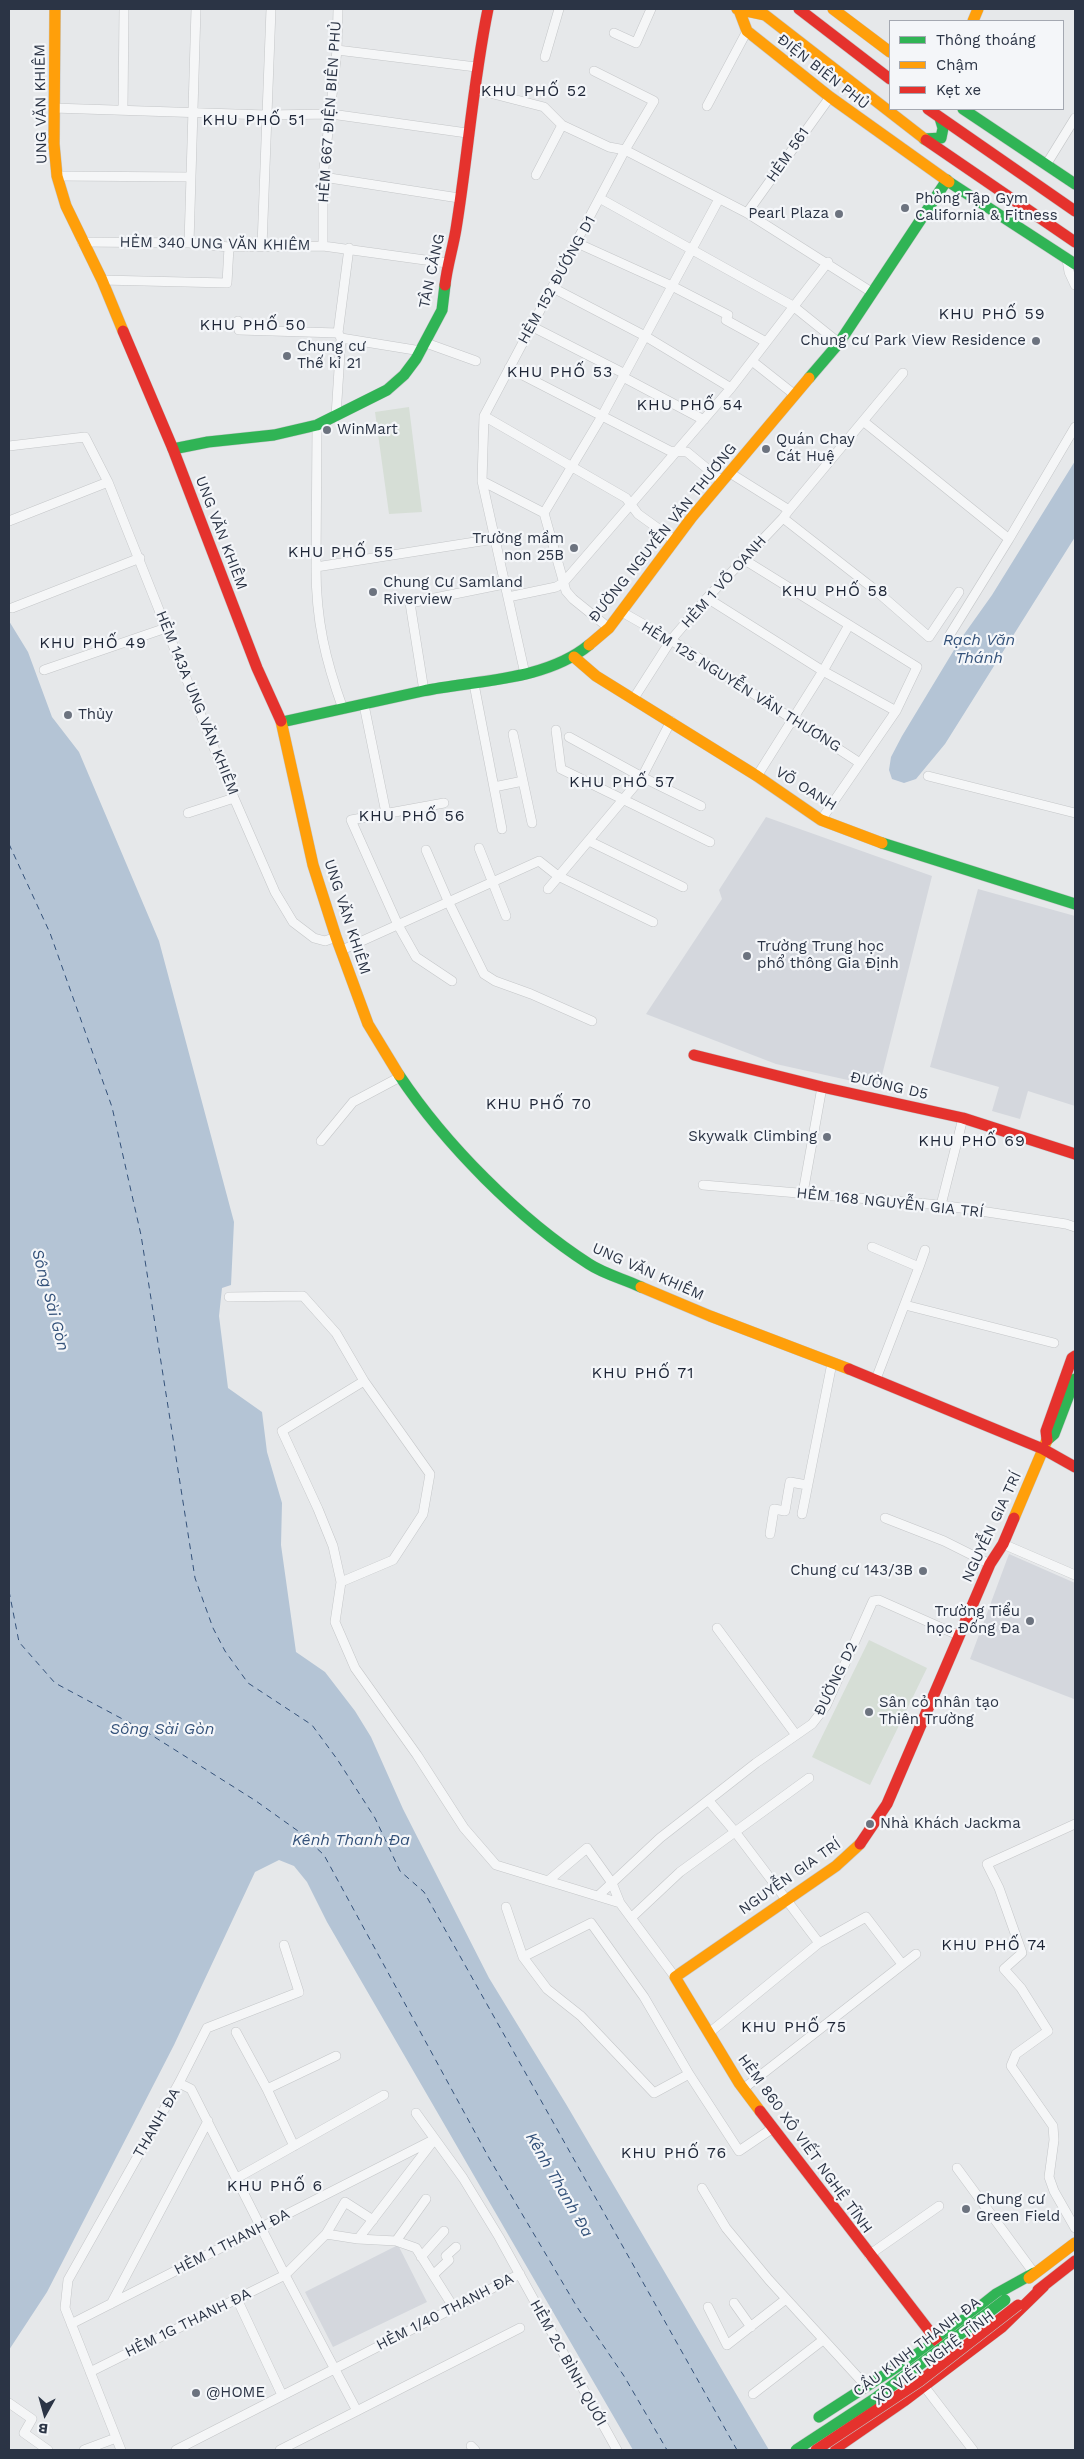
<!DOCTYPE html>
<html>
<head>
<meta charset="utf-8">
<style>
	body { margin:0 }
	#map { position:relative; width:1084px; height:2459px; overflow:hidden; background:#e6e8ea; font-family:"Work Sans",sans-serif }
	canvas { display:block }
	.frame { position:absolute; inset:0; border:10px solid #2b3445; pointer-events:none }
	.legend { position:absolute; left:889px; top:20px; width:175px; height:90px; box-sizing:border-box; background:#f4f6f9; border:1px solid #a4a8b1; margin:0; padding:6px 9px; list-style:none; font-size:15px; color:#2b3445 }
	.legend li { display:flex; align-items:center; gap:10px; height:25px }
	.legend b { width:25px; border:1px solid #a4a8b1 }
	.north { position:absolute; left:20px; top:2389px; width:50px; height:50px; -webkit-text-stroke:4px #f4f6f9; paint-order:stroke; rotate:187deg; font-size:14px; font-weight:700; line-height:20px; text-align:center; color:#2b3445 }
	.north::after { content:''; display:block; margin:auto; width:18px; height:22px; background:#2b3445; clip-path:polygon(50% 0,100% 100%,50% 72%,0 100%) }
</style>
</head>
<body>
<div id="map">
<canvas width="1084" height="2459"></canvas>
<div class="frame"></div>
<ul class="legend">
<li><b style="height:6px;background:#30b455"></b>Thông thoáng</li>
<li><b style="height:6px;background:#ff9f0a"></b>Chậm</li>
<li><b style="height:6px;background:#e5322d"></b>Kẹt xe</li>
</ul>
<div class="north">B</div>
</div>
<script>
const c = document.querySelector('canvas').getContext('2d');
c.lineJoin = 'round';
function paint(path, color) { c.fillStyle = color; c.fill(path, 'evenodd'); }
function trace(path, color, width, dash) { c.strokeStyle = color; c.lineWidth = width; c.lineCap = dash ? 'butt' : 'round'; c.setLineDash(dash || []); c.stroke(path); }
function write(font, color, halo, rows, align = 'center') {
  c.font = font + ' "Work Sans",sans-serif'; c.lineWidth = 4.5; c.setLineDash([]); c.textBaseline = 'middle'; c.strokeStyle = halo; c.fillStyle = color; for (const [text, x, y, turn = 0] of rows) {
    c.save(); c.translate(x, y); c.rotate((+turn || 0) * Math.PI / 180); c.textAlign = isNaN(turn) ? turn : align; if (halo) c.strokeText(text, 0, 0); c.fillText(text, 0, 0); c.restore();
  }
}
const built = new Path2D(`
	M 766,817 L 932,876 L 879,1087 L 776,1064 L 646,1014 L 722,899 L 719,890 Z
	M 978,889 L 1075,916 L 1075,1106 L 1028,1091 L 1020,1119 L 992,1111 L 999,1087 L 930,1067 Z
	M 1009,1554 L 1075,1583 L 1074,1699 L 970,1659 Z
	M 398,2245 L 427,2302 L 333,2347 L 305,2292 Z`);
const green = new Path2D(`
	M 409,407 L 422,512 L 389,514 L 375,412 Z
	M 869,1640 L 927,1668 L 870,1785 L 812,1757 Z`);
const water = new Path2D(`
	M 1075,461 L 1075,537 L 945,744 L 916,779 L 904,783 L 892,779 L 889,770 L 891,757 L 902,736 L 960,640 L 992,595 Z
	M 9,621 L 28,652 L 52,717 L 79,752 L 159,941 L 234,1222 L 231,1285 L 222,1288 L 219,1316 L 228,1388 L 262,1412 L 267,1452 L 282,1503 L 281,1545 L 296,1652 L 325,1672 L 355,1711 L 371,1737 L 403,1809 L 489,1978 L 566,2104 L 769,2450 L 633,2450 L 327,1922 L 307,1882 L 294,1866 L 279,1860 L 255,1872 L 174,2045 L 47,2292 L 9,2350 Z`);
const ferry = new Path2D(`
	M 9,844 L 50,933 L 112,1107 L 141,1235 L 195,1578 L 213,1628 L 225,1651 L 248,1683 L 312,1725 L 337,1759 L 375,1818 L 400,1871 L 424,1892 L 737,2450
	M 9,1591 L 19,1642 L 55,1683 L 145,1731 L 256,1801 L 298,1831 L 324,1855 L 489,2158 L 577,2307 L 624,2376 L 667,2450`);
const street = new Path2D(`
	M 614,33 L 636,43 L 651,9
	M 337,50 L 476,67
	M 545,57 L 559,9
	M 474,89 L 544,107 L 562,125 L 609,147 L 625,150 L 747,213 L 873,293
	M 707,106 L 747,31
	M 53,108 L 266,115 L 331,114 L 467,133
	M 123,109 L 124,9
	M 1046,165 L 1075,118
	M 536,175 L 562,125
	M 57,176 L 191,177
	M 323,177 L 459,198
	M 601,199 L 793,306 L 839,343
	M 747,213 L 830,97
	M 82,242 L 189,243 L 229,247 L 323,246 L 447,263
	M 189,243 L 196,9
	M 577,243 L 672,286 L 728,315 L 726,320 L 766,342
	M 262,246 L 271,9
	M 323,246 L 323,177 L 337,50 L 338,9
	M 1067,259 L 1069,272 L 1075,285
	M 102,280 L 227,283 L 229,247
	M 553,288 L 645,336 L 731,388
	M 238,321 L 239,330 L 338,333 L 341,338 L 421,351
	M 531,326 L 625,374
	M 338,333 L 349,248
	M 426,343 L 476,361
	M 752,361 L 795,395
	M 509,368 L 670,451 L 687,452 L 722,481
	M 623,377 L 704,420
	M 336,416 L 341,338
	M 484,416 L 626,498 L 638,514 L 674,540
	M 863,421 L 1009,539 L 1075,427
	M 9,446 L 85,437 L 108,482 L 234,798 L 275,892 L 293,922 L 314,938 L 325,941 L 336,937
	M 730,473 L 789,510 L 783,518 L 874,589 L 929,637 L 959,592
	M 482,481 L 544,513 L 566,591 L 573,599 L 609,628
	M 789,510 L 903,373
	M 544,513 L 602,416 L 719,199
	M 9,521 L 108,482
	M 743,559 L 917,667 L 896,711 L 821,820
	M 316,567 L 317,425
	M 508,597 L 556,587 L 563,583 L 731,388 L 828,262
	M 707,598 L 823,671 L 896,711
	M 12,608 L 140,558
	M 622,612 L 671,640 L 860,763
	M 949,636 L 1009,539
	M 44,670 L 166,628
	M 525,674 L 482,481 L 484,416 L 625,150 L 654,101 L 594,71
	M 474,684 L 502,829
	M 424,691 L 410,603 L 504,584
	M 634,698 L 671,640 L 707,598 L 783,518
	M 364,705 L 386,813
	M 343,709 C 325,659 316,620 316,567 L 494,539
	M 556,730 L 561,769 L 710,842
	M 513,734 L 532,823
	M 569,737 L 642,777 L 701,806
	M 757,776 L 823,671 L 849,625
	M 928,776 L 1075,813
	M 494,787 L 523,781
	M 444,803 L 351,820 L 398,925 L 416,957 L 452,981
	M 188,813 L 234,798
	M 589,841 L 683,887
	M 479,848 L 506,916
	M 426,850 L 449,903 L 484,974 L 495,981 L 531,994 L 592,1021
	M 548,889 L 642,777 L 671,721
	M 342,950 L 539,861 L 558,876 L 653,922
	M 321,1141 L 353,1102 L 400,1077
	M 703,1185 L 941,1205 L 1066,1224 L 1075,1227
	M 803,1193 L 822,1087
	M 941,1205 L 963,1118
	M 872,1247 L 919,1267 L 876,1379
	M 919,1267 L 925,1250
	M 229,1297 L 303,1296 L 336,1333 L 364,1381 L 282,1431 L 318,1509 L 333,1546 L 341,1582 L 335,1622 L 355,1668 L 417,1755 L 464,1828 L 496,1865 L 620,1903 L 675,1977
	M 905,1305 L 1054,1343
	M 802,1514 L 832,1363
	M 885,1518 L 944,1541 L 990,1564
	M 770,1534 L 774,1509 L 785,1511 L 790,1482 L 807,1485
	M 1003,1544 L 1075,1575
	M 341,1582 L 393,1560 L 423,1514 L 430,1474 L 364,1381
	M 717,1628 L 796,1735
	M 709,1801 L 736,1833 L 819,1943
	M 1075,1824 L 987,1864 L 999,1888 L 1022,1953 L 1004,1969 L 1021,1988 L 1048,2031 L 1016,2054 L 1011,2066 L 1053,2126 L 1054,2140 L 1049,2177 L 1054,2191 L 1075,2228
	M 548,1881 L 587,1848 L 612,1883 L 620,1903
	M 598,1896 L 660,1838 L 756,1763 L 812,1724 L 826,1706 L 873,1601 L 879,1600 L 960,1636
	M 506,1907 L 523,1957 L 547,1989 L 581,2016 L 654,2093 L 689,2074 L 739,2151 L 773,2128
	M 631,1918 L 680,1872 L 809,1778
	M 523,1957 L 591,1923 L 644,1997 L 689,2074
	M 236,2032 L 267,2089 L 294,2146
	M 709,2033 L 819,1943 L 866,1917 L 902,1964
	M 179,2083 L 191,2089 L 285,2275 L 357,2411
	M 267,2089 L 336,2056
	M 743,2089 L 916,1954
	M 416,2113 L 463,2178 L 499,2237 L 617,2450
	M 957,2168 L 1034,2273
	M 237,2178 L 384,2095
	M 702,2188 L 726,2228 L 769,2280 L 867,2387
	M 326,2234 L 345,2202 L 373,2220
	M 358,2239 L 396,2241 L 416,2248 L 454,2308
	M 396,2241 L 426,2199
	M 869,2255 L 939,2206
	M 421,2257 L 444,2231
	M 433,2275 L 449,2260 L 446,2256 L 456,2247
	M 237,2299 L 282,2395
	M 734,2303 L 751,2327
	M 111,2304 L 208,2121
	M 708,2307 L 727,2345 L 786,2299
	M 71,2324 L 429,2142
	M 90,2372 L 285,2275 L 326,2234 L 358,2239 L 434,2140
	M 924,2386 L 973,2450
	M 753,2394 L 823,2340
	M 9,2403 L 32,2419 L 24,2433 L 48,2450
	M 471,2446 L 475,2450
	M 84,2450 L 116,2438
	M 121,2450 L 65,2308 L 68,2280 L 179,2083 L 207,2028 L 299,1992 L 284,1945
	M 176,2450 L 520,2274
	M 280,2450 L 520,2328`);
const fast = new Path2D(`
	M 963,109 L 1075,184
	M 924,139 L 941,138 L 943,128 L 940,118
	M 949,182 L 1075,264
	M 809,378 L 839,343 L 947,180
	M 173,449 L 208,442 L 274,435 L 317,425 L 387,390 L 404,375 L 416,359 L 442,310 L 445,285
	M 282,722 C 329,712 376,701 423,691 C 477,680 545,681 589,645
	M 882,843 L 1075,904
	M 399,1075 C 445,1144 519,1219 589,1264 C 604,1274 624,1279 641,1287
	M 1047,1440 L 1054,1434 L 1075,1379
	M 819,2417 L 937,2341 L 996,2294 L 1034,2273`);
const slow = new Path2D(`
	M 55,9 L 54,144 L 57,176 L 66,206 L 102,280 L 123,331
	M 737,9 L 765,15 L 926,140
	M 833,9 L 890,52
	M 739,10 L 747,31 L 830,97 L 949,182
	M 973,21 L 978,9
	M 589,645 L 609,628 L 692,517 L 809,378
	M 574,657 L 596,676 L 757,776 L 821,820 L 882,843
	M 281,721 L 313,865 L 336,937 L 368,1024 L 399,1075
	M 641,1287 L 710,1316 L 849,1369
	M 1014,1518 L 1047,1440
	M 760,2111 L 739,2083 L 675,1977 L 836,1866 L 860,1844
	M 1029,2278 L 1075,2243`);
const jam = new Path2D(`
	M 799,9 L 890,79
	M 928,109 L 1075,211
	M 926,140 L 1075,242
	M 445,285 C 447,266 453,248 456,229 C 468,155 473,82 488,9
	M 123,331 L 173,449 L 257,668 L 281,721
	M 694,1055 L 822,1087 L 963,1118 L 1075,1154
	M 849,1369 L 1043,1449 L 1075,1467
	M 1047,1440 L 1046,1431 L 1072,1358 L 1075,1356
	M 860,1844 L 887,1804 L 990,1564 L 1003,1544 L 1014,1518
	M 760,2111 L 937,2341
	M 1038,2290 L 1075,2261
	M 837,2450 L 836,2448 L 904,2401 L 1002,2327 L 1044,2286`);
const fastBridge = new Path2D(`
	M 796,2450 L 877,2397 L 1005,2300`);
const jamBridge = new Path2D(`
	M 816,2450 L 920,2381 L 1018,2305`);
const markers = [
	[905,208,5,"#6c737f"],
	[839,214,5,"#6c737f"],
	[1036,341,5,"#6c737f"],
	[287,356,5,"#6c737f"],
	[327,430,5,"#6c737f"],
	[766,449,5,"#6c737f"],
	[574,548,5,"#6c737f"],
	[373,592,5,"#6c737f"],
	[68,715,5,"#6c737f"],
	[747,956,5,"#6c737f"],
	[827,1137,5,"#6c737f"],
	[923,1571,5,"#6c737f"],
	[1030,1621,5,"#6c737f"],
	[869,1712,5,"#6c737f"],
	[870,1824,5,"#6c737f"],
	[966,2209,5,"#6c737f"],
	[196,2393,5,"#6c737f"]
];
const streetNames = [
	["ĐIỆN BIÊN PHỦ",823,72,38],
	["UNG VĂN KHIÊM",41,104,-91],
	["HẺM 667 ĐIỆN BIÊN PHỦ",330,112,-86],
	["HẺM 561",788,155,-55],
	["HẺM 340 UNG VĂN KHIÊM",215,244,1],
	["TÂN CẢNG",432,271,-78],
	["HẺM 152 ĐƯỜNG D1",557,280,-61],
	["UNG VĂN KHIÊM",221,533,69],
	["ĐƯỜNG NGUYỄN VĂN THƯƠNG",663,533,-51],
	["HẺM 1 VÕ OANH",724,582,-48],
	["HẺM 125 NGUYỄN VĂN THƯƠNG",741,687,32],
	["HẺM 143A UNG VĂN KHIÊM",197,703,68],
	["VÕ OANH",806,789,32],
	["UNG VĂN KHIÊM",347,917,72],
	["ĐƯỜNG D5",889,1086,13],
	["HẺM 168 NGUYỄN GIA TRÍ",890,1203,6],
	["UNG VĂN KHIÊM",648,1272,24],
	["NGUYỄN GIA TRÍ",992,1527,-65],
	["ĐƯỜNG D2",836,1679,-64],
	["NGUYỄN GIA TRÍ",790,1877,-35],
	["THANH ĐA",157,2123,-60],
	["HẺM 860 XÔ VIẾT NGHỆ TĨNH",805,2144,54],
	["HẺM 1 THANH ĐA",232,2242,-27],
	["HẺM 1/40 THANH ĐA",445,2312,-27],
	["HẺM 1G THANH ĐA",188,2323,-26],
	["CẦU KINH THANH ĐA",917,2347,-37],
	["XÔ VIẾT NGHỆ TĨNH",934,2358,-37],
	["HẺM 2C BÌNH QUỚI",568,2363,61]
];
const poiNames = [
	["Phòng Tập Gym",915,199],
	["California & Fitness",915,216],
	["Pearl Plaza",829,214,"right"],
	["Chung cư Park View Residence",1026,341,"right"],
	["Chung cư",297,347],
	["Thế kỉ 21",297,364],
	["WinMart",337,430],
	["Quán Chay",776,440],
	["Cát Huệ",776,457],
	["Trường mầm",564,539,"right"],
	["non 25B",564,556,"right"],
	["Chung Cư Samland",383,583],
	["Riverview",383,600],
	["Thủy",78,715],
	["Trường Trung học",757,947],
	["phổ thông Gia Định",757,964],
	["Skywalk Climbing",817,1137,"right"],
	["Chung cư 143/3B",913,1571,"right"],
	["Trường Tiểu",1020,1612,"right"],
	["học Đống Đa",1020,1629,"right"],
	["Sân cỏ nhân tạo",879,1703],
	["Thiên Trường",879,1720],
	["Nhà Khách Jackma",880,1824],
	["Chung cư",976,2200],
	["Green Field",976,2217],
	["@HOME",206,2393]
];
const neighbourhoodNames = [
	["KHU PHỐ 52",534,91],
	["KHU PHỐ 51",254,120],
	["KHU PHỐ 59",992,314],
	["KHU PHỐ 50",253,325],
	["KHU PHỐ 53",560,372],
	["KHU PHỐ 54",690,405],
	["KHU PHỐ 55",341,552],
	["KHU PHỐ 58",835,591],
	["KHU PHỐ 49",93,643],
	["KHU PHỐ 57",622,782],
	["KHU PHỐ 56",412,816],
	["KHU PHỐ 70",539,1104],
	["KHU PHỐ 69",972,1141],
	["KHU PHỐ 71",643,1373],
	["KHU PHỐ 74",994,1945],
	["KHU PHỐ 75",794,2027],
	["KHU PHỐ 76",674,2153],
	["KHU PHỐ 6",275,2186]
];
const waterNames = [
	["Rạch Văn",979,640],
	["Thánh",979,658],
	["Sông Sài Gòn",50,1300,75],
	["Sông Sài Gòn",162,1729],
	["Kênh Thanh Đa",351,1840],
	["Kênh Thanh Đa",559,2185,60]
];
paint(built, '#d4d7dd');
paint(green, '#d6ded6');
paint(water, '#b4c4d5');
trace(ferry, '#34527a', 1, [6, 5]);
trace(street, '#c4c6c8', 10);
trace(fast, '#c4c6c8', 12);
trace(slow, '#c4c6c8', 12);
trace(jam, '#c4c6c8', 12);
trace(street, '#f5f6f7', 9);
trace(fast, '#30b455', 11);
trace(slow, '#ff9f0a', 11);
trace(jam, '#e5322d', 11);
trace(fastBridge, '#c4c6c8', 12, []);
trace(jamBridge, '#c4c6c8', 12, []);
trace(fastBridge, '#30b455', 11);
trace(jamBridge, '#e5322d', 11);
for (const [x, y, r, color] of markers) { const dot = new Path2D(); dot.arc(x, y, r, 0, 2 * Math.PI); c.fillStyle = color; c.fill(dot); trace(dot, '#f4f6f9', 2); }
write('15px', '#2b3445', '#f4f6f9', streetNames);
write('15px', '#2b3445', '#f4f6f9', poiNames, 'left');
c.letterSpacing = '1px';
write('16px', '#1d2536', '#f4f6f9', neighbourhoodNames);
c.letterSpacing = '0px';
write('italic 16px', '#34527a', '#f4f6f9', waterNames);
</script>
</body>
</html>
